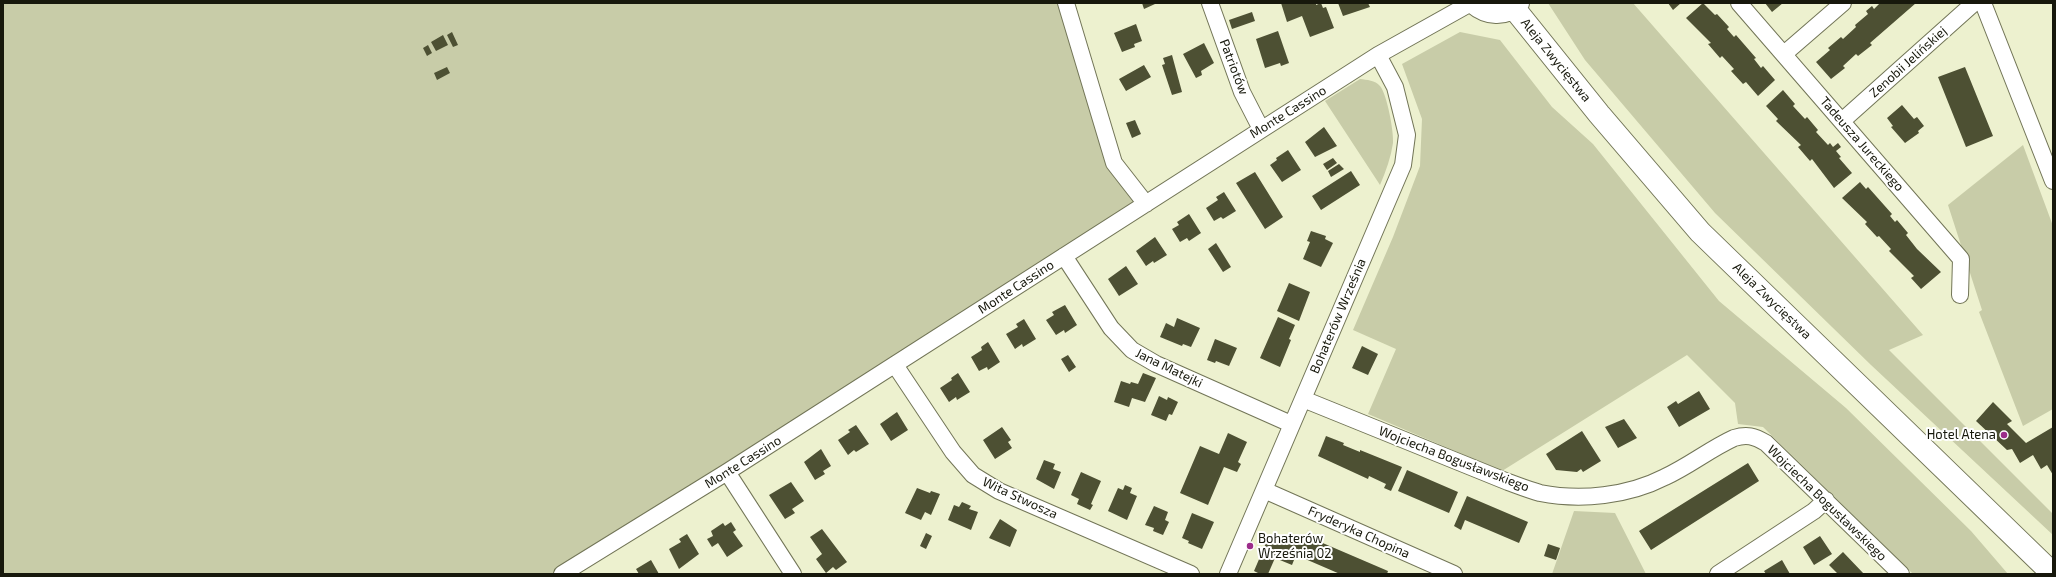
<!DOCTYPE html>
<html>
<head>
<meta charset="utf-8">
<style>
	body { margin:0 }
	#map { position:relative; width:2056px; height:577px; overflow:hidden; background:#edf1cf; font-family:"Exo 2",sans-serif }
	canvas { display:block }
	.frame { position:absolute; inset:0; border:4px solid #17180c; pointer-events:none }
</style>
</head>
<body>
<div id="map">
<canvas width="2056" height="577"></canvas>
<div class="frame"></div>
</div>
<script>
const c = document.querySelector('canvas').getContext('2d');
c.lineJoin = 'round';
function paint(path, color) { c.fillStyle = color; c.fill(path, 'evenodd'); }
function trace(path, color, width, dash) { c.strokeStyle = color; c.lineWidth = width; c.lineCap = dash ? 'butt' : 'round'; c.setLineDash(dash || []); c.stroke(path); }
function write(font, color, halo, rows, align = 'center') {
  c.font = font + ' "Exo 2",sans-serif'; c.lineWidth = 4; c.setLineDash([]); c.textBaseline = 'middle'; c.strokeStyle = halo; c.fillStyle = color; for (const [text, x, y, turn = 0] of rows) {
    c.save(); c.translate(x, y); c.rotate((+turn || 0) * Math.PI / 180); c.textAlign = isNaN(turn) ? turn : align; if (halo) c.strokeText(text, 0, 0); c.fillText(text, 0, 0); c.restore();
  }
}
const green = new Path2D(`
	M 3,3 L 1066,3 L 1114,163 L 1146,204 L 562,574 L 3,574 Z
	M 1548,3 L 1633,3 L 1923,335 L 1889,350 L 2053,514 L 2053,535 L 1871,365 L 1715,213 L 1585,60 Z
	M 1460,32 L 1500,40 L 1552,107 L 1593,144 L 1719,301 L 1846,408 L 1971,531 L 2008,574 L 1913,574 L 1763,427 L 1738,424 L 1735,403 L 1687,355 L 1502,471 L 1368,414 L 1396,349 L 1353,330 L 1393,237 L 1420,166 L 1422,119 L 1402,64 Z
	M 1360,79 C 1367,80 1375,80 1380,86 C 1387,94 1394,132 1393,143 C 1391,157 1386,171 1380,185 L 1325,101 Z
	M 2023,145 L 2053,226 L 2053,409 L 2023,426 L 1979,312 L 1982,310 L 1948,205 Z
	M 1574,511 L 1615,513 L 1646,574 L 1552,574 Z`);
const building = new Path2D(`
	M 1142,3 L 1155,3 L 1155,4 L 1144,9 Z
	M 1281,3 L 1316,3 L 1316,5 L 1321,3 L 1323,8 L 1326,7 L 1334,28 L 1310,37 L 1302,16 L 1287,22 Z
	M 1338,3 L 1368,3 L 1370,7 L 1343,16 Z
	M 1668,3 L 1681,3 L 1673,10 Z
	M 1703,3 L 1715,15 L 1717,14 L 1729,27 L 1727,29 L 1734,37 L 1736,35 L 1756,58 L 1754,59 L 1761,68 L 1763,66 L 1775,80 L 1758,96 L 1746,82 L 1743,84 L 1731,71 L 1734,69 L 1722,56 L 1720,58 L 1708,44 L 1711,43 L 1686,18 Z
	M 1765,3 L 1783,3 L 1772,12 Z
	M 1880,3 L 1916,3 L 1870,43 L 1872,45 L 1858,56 L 1856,54 L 1843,66 L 1845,68 L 1831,79 L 1816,62 L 1830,50 L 1828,48 L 1841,37 L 1843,39 L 1856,27 L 1855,25 L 1868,14 L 1866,11 L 1872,6 L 1874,9 Z
	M 1252,12 L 1255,21 L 1232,29 L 1229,20 Z
	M 1136,24 L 1142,41 L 1134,44 L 1135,47 L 1122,52 L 1114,33 Z
	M 1278,31 L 1289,63 L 1281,66 L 1280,63 L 1265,68 L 1256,39 Z
	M 452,32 L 458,45 L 453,47 L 447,35 Z
	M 443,35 L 448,45 L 436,51 L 431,42 Z
	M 1204,43 L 1214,63 L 1201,71 L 1202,75 L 1196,78 L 1183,54 Z
	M 428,45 L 432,53 L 427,56 L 423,48 Z
	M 1172,55 L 1182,92 L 1172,95 L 1162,65 L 1165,64 L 1163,58 Z
	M 1144,65 L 1151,77 L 1126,91 L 1119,79 Z
	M 447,67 L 450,73 L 437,80 L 434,73 Z
	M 1965,67 L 1993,136 L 1966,147 L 1938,77 Z
	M 1783,90 L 1795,104 L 1793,106 L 1805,119 L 1807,117 L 1818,130 L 1816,132 L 1828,145 L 1830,143 L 1833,147 L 1838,143 L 1841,147 L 1836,151 L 1841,157 L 1839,158 L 1852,173 L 1834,188 L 1812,159 L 1810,161 L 1798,147 L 1801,145 L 1776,121 L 1778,119 L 1766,106 Z
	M 1902,105 L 1914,119 L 1917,117 L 1924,126 L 1918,131 L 1919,133 L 1905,143 L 1891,127 L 1893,126 L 1887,118 Z
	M 1135,120 L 1141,134 L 1132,138 L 1126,123 Z
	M 1324,127 L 1337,146 L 1315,157 L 1305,142 Z
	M 1288,150 L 1301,170 L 1282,182 L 1270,165 L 1277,160 L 1276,158 Z
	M 1333,158 L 1337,163 L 1327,170 L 1323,164 Z
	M 1339,164 L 1344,169 L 1331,177 L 1328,171 Z
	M 1351,171 L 1360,185 L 1321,210 L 1312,196 Z
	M 1255,172 L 1283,217 L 1265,229 L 1236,183 Z
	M 1860,182 L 1866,189 L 1868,187 L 1892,214 L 1890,216 L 1895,222 L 1897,220 L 1908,233 L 1906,235 L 1917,249 L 1941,272 L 1921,289 L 1911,278 L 1914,276 L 1889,251 L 1891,249 L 1879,236 L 1877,237 L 1865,224 L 1867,222 L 1842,198 Z
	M 1224,192 L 1236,211 L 1223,219 L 1221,217 L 1214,221 L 1206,208 L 1218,200 L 1216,197 Z
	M 1189,214 L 1201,233 L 1189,241 L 1187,238 L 1180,242 L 1172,229 L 1179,225 L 1177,222 Z
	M 1311,231 L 1326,236 L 1325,239 L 1333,243 L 1321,267 L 1303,259 L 1310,242 L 1307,241 Z
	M 1155,237 L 1167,255 L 1154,263 L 1153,261 L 1146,266 L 1136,251 Z
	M 1216,243 L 1231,267 L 1223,272 L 1208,249 Z
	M 1126,266 L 1138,284 L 1119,296 L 1108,279 Z
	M 1289,283 L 1310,292 L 1299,321 L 1277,311 Z
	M 1065,305 L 1077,325 L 1065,333 L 1064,330 L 1056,335 L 1046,320 L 1054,315 L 1052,312 Z
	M 1278,317 L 1295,325 L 1289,339 L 1291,340 L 1280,367 L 1260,358 Z
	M 1177,318 L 1200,328 L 1191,347 L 1183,344 L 1182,346 L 1160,337 L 1166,323 L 1174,327 Z
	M 1024,319 L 1036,339 L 1023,347 L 1022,344 L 1015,349 L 1006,334 L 1018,327 L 1016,324 Z
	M 1215,339 L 1237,348 L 1229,366 L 1216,361 L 1215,363 L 1207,360 Z
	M 988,342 L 1000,362 L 988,370 L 987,367 L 979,371 L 971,357 L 982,350 L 981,347 Z
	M 1362,346 L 1378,354 L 1368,375 L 1352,368 Z
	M 1068,355 L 1076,367 L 1069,372 L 1061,359 Z
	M 958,373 L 970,392 L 957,400 L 956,397 L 949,402 L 940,388 L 952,380 L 951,378 Z
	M 1143,373 L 1156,378 L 1145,402 L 1132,398 L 1129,407 L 1114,402 L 1121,381 L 1130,384 L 1131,382 L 1138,384 Z
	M 1699,391 L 1710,409 L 1679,427 L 1667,407 L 1676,401 L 1678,404 Z
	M 1159,396 L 1167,400 L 1168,397 L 1178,402 L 1172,415 L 1169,414 L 1166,421 L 1151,415 Z
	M 1993,402 L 2012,421 L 2007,424 L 2026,443 L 2053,427 L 2053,475 L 2047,465 L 2041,469 L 2033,455 L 2020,463 L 2012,449 L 2007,450 L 1976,421 Z
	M 897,412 L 908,430 L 891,441 L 880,424 Z
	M 1624,419 L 1637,438 L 1618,448 L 1605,427 Z
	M 856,425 L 869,444 L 856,452 L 854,450 L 848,455 L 838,440 L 850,432 L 848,430 Z
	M 1002,427 L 1011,440 L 1008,442 L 1012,448 L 995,459 L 983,440 Z
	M 1582,431 L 1601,461 L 1583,472 L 1581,469 L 1577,472 L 1556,470 L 1546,454 Z
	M 1228,433 L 1247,442 L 1238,462 L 1241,464 L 1237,472 L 1224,467 L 1208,505 L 1180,493 L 1200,446 L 1219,454 Z
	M 1326,436 L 1344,443 L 1343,445 L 1360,452 L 1360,450 L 1402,467 L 1391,491 L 1384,488 L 1386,484 L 1369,476 L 1368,479 L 1318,456 Z
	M 821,449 L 831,466 L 823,471 L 825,474 L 815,480 L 804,462 Z
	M 1044,460 L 1055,464 L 1053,469 L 1061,472 L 1054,489 L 1036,479 Z
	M 1748,463 L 1759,481 L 1651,550 L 1639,531 Z
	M 1407,470 L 1458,492 L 1449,513 L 1398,491 Z
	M 1081,472 L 1101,481 L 1091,504 L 1093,505 L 1090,510 L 1077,504 L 1079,499 L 1071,495 Z
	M 791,482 L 804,501 L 792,509 L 795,513 L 785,519 L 769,495 Z
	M 1125,485 L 1132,488 L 1130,493 L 1137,496 L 1127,520 L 1108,511 L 1118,488 L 1123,490 Z
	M 917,488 L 930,493 L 931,491 L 940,494 L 931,515 L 925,512 L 921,520 L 905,513 Z
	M 1467,496 L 1528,522 L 1519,543 L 1465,520 L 1461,530 L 1454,526 Z
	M 962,502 L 971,506 L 969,509 L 978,512 L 971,530 L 948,520 L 954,505 L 959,507 Z
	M 1154,506 L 1168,512 L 1165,520 L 1169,522 L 1163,535 L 1153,531 L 1154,528 L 1145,525 Z
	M 1192,513 L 1214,522 L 1202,549 L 1188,543 L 1189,541 L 1182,538 Z
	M 1000,519 L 1017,530 L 1010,547 L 989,538 Z
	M 731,522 L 736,530 L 733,532 L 743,546 L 727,557 L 718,543 L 712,547 L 707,539 L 713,536 L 711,531 L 723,523 L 725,526 Z
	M 822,529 L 847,562 L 836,570 L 833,567 L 826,573 L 816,559 L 822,554 L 810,537 Z
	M 926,533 L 932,536 L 926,549 L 920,546 Z
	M 687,534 L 699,554 L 679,569 L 669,549 L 681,542 L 679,539 Z
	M 1304,535 L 1388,571 L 1387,574 L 1340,574 L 1296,555 L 1292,565 L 1275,558 L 1268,574 L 1260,574 L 1254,571 L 1269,536 L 1281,541 L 1283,537 L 1300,544 Z
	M 1820,536 L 1832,554 L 1814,565 L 1803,547 Z
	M 1548,544 L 1560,548 L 1556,560 L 1544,556 Z
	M 1843,552 L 1864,574 L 1838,574 L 1829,565 Z
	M 651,560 L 659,574 L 639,574 L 636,569 Z
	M 1782,560 L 1790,574 L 1766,574 L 1764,571 Z`);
const street = new Path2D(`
	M 1066,3 L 1114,163 L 1146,204
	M 1210,3 L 1242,92 L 1261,129
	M 1739,3 L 1961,259 L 1960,295
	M 1983,3 L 2053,181
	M 1784,54 L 1843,3
	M 1842,121 L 1974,3
	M 1064,256 L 1111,328 L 1132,350 L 1156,364 L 1291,424
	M 895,365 L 953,452 L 973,475 L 999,491 L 1191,574
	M 1303,399 L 1508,482 C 1519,486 1529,490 1540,493 C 1581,501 1628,496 1665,477 C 1689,466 1710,449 1734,438 C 1747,434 1754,436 1766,443 L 1901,574
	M 727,472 L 793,574
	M 1264,490 L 1454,574
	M 562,574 L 727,472 L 1378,55 L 1471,3
	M 1228,574 L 1403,165 L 1407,135 L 1395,87 L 1378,55
	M 1718,574 L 1814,511 L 1826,500`);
const secondary = new Path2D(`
	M 1474,3 C 1487,14 1505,16 1518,3
	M 1513,7 L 1599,114 L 1700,232 L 2053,574`);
const markers = [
	[2004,435,4,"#9c2c8a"],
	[1250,546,4,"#9c2c8a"]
];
const streetNames = [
	["Aleja Zwycięstwa",1556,60,51],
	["Zenobii Jelińskiej",1908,62,-42],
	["Patriotów",1234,67,69],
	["Monte Cassino",1288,112,-32],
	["Tadeusza Jureckiego",1862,144,49],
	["Monte Cassino",1016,287,-33],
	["Aleja Zwycięstwa",1772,301,44],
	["Bohaterów Września",1338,316,-67],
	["Jana Matejki",1169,368,26],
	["Wojciecha Bogusławskiego",1454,459,21],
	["Monte Cassino",743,462,-32],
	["Wita Stwosza",1020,498,25],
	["Wojciecha Bogusławskiego",1827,503,44],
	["Fryderyka Chopina",1359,532,24]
];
const poiNames = [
	["Hotel Atena",1996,435],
	["Bohaterów",1258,539,"left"],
	["Września 02",1258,554,"left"]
];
paint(green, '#c8cca8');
paint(building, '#4d5033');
trace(street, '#727557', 18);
trace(secondary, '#727557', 24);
trace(street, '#fff', 16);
trace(secondary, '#fff', 22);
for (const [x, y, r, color] of markers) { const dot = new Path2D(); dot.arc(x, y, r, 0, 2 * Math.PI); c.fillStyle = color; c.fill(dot); trace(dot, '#fff', 1.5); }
write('13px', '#17180c', '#fff', streetNames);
write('13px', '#17180c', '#fff', poiNames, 'right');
</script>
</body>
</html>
